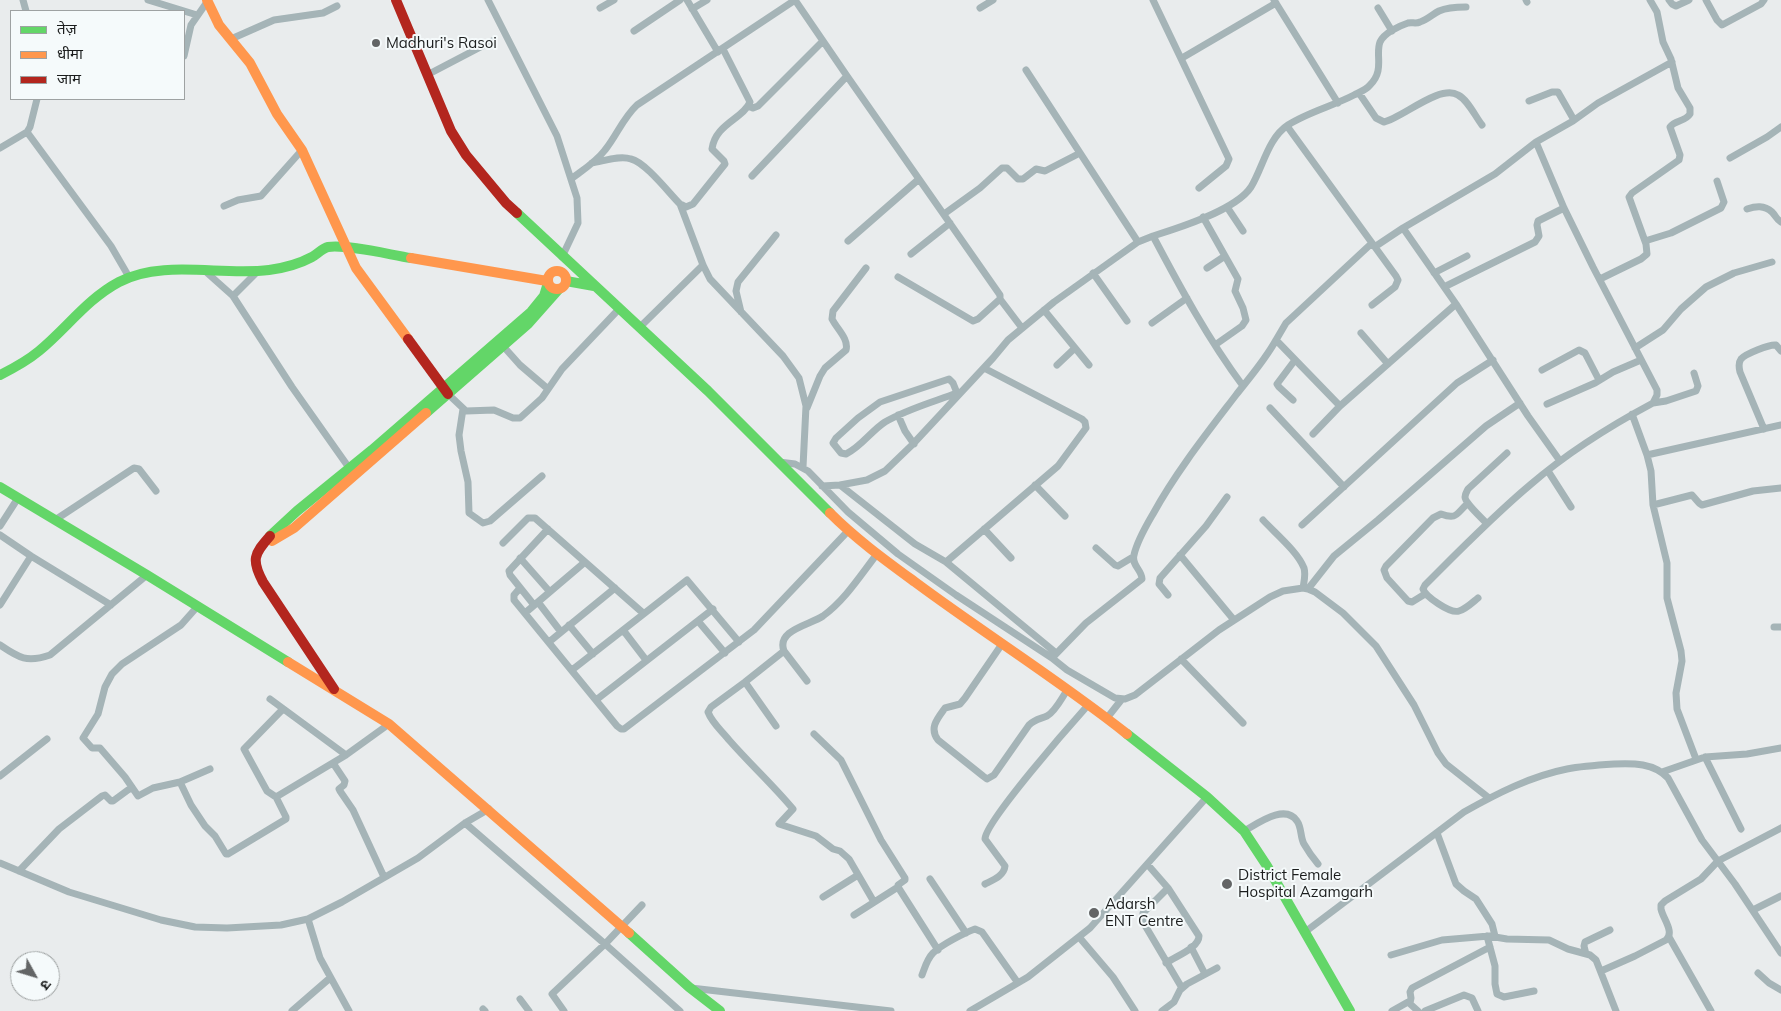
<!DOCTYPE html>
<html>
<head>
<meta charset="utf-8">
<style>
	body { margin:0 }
	#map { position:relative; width:1781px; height:1011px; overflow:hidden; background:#e9eced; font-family:Mulish,"Noto Sans Devanagari",sans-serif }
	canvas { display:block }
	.legend { position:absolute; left:10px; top:10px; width:175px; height:90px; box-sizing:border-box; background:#f5fafb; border:1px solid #9ea2a2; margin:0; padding:6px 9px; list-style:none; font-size:15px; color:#1b1d1d }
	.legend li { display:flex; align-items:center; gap:10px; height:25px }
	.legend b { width:25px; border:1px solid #9ea2a2 }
	.north { position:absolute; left:10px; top:951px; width:50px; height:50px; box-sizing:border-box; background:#f5fafb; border:1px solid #9ea2a2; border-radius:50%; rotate:129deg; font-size:14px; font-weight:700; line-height:20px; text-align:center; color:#1b1d1d }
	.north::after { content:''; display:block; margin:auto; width:18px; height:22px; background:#636566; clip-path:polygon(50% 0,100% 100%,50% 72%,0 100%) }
</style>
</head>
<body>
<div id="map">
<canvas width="1781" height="1011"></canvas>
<ul class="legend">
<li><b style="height:6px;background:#63d668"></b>तेज़</li>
<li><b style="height:6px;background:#ff974d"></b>धीमा</li>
<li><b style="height:6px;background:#b3261e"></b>जाम</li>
</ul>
<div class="north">उ</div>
</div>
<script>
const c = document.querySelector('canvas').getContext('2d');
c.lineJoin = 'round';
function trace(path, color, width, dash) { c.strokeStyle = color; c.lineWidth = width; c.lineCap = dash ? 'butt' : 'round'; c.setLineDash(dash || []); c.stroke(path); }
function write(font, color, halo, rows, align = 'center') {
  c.font = font + ' Mulish,sans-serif'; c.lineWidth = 4; c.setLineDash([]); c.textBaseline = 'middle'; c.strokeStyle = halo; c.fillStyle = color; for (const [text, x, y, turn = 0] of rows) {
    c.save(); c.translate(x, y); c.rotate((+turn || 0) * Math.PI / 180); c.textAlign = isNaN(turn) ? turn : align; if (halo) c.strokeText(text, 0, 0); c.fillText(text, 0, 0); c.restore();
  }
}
const street = new Path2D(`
	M 23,0 L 26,11
	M 148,0 L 197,15
	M 488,0 L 557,136 L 577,198 L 578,223 L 562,257
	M 687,0 L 718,52
	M 1153,0 L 1229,159 L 1226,166 L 1199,188
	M 1274,0 L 1338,103
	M 1526,0 L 1527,2
	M 1669,0 L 1672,4 L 1676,6 L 1689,0
	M 1706,0 L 1717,20 L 1722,25 L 1761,4 L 1764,0
	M 600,8 L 614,0
	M 980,8 L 993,0
	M 1378,8 L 1392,31
	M 692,9 L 707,0
	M 634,31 L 680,0
	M 231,39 L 274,20 L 323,13 L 337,6
	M 184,56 L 191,25 L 207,2
	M 1182,58 L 1276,3
	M 1026,70 L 1138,242
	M 427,75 L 492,41
	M 847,76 L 1000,295 L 1000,299 L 978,319 L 973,321 L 898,277
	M 1359,93 L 1376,118 L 1384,122 C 1402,118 1440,84 1458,95 C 1468,100 1475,116 1482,125
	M 1529,101 L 1552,92 L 1558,92 L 1574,120
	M 749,106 L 753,108 L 758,106 L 823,41
	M 1287,126 L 1396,276 L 1398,280 L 1395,287 L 1372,305
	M 27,132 L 111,246 L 129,277
	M 0,148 L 27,132 L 30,127 L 37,99
	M 1730,158 L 1767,137 L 1781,127
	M 592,163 C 604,161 620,155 631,159 C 645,162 669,193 680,204 L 686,207 L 693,204 L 725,164 L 724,161 L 712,149 C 715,124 743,119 750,102 L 723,49
	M 752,176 L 847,76 L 795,0
	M 571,179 C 583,170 596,162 605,150 C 617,135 623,118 637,105 L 795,0
	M 680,204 L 703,265 L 710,279 L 783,356 L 799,378 L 806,406 L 803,467
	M 224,206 L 238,200 L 261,196 L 302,150
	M 1227,207 L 1243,231
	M 1747,209 C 1756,206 1764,205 1772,212 C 1776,216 1776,219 1781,222
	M 944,214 L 980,188 L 1002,168 L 1007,168 L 1018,179 L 1023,179 L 1036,169 L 1045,171 L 1080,153
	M 1203,217 L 1238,279 L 1235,291 L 1243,308 L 1246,320 L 1242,326 L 1215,345
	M 1403,228 L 1495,174 L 1536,142 L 1573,121 L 1598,103 L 1672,62
	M 1153,236 C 1179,228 1236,210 1251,187 C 1263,167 1268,138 1288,125 C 1308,112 1333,106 1354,95 C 1360,92 1366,90 1370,85 C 1385,70 1375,55 1380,42 C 1384,33 1399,26 1408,23 C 1412,22 1416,24 1420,22 C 1427,20 1433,14 1439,11 C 1448,7 1457,7 1466,7
	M 848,241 L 919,179
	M 1645,241 L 1671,233 L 1721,208 L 1724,202 L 1717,181
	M 1372,243 L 1286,323 L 1276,340 L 1340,406 L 1456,304 L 1528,416 L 1560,461
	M 1376,246 L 1403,228 L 1456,304
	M 911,254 L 950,223
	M 1207,268 L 1225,256
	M 205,271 L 233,296 L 292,387 L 352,472
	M 1093,273 L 1127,321
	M 1434,273 L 1467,256
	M 1600,279 L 1641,259 L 1647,254 L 1646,244 L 1629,197 L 1632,193 L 1679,160 L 1680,155 L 1670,127 C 1675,120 1685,122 1690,114 L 1690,108 L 1678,88 L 1671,59 L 1663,42 L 1657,12 L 1650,0
	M 1444,287 L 1535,242 L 1539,236 L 1537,225 L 1538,221 L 1564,208
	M 233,296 L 257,272
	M 1000,299 L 1022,328
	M 1044,310 L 1089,365
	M 741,312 L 736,291 L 738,282 L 776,235
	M 1152,323 L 1187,298
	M 640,327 L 703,265
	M 1361,333 L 1388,364
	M 503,346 L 520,365 L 548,389
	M 1635,348 L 1663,330 L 1681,309 L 1706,287 L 1734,273 L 1772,262
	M 1057,365 L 1075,348
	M 1542,370 L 1579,350 L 1585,353 L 1599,380
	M 957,393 L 953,383 L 949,379 L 880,402 L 858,418 L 836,438 L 833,443 L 841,453 L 846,454 C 861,447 871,431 885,422 C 907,409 933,402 957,393 L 960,392
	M 448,394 L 466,411 L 494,410 L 513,418 L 520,418 L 542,398 L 562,369 L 619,309
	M 1293,400 L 1279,387 L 1277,384 L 1295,360
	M 1653,403 L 1666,401 L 1696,391 L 1698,386 L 1694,373
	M 1547,404 L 1595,383 L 1613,372 L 1641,360
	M 807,408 L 820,376 L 825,368 L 846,350 C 849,339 837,329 832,319 L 833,311 L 866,268
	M 1270,408 L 1344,487
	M 463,409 L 459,435 L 461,451 L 468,482 L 469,513 L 483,523 L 490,521 L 542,476
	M 1632,414 L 1647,455 L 1651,471 L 1653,505 L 1667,563 L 1667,598 L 1681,651 L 1682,661 L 1676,693 L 1677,709 L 1696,759
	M 898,415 L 905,431 L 914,444
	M 1764,429 L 1740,372 C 1739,368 1738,363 1741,359 C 1745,354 1770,344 1776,345 L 1781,351
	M 1313,434 L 1340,406
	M 1647,455 L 1781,425
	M 779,462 L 795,464 L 808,471 L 848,512 L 898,554 L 956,595 L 1052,658 L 1067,670 L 1115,698 L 1125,699 L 1135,695 L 1219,630 L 1270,597 L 1283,591 L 1303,588 L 1308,589 L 1315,592 L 1343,613 L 1376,646 L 1414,705 L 1438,753 L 1446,764 L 1489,798
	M 1548,471 L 1571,507
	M 840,485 L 867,480 L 885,471 L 912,445 L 993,358 L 1008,340 L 1054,302 L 1138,242 L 1153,236 C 1180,287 1208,339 1243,386
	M 1035,485 L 1065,516
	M 822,486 L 840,485 L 915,544 L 946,562 L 1058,466 L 1086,428 L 1085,422 L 1082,419 L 984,368
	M 1653,505 L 1692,495 L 1699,503 L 1702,505 L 1753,491 L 1781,488
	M 55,520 L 134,468 L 139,469 L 156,491
	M 1263,520 C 1275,533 1298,552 1304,568 C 1306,575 1304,581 1303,588
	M 1487,524 C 1482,518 1465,503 1465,497 C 1465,494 1467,491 1468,489 L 1507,453
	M 1302,525 L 1457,383 L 1493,360
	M 0,526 L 18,498
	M 984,529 L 1011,558
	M 0,535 L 31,556 L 111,605
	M 503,543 L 528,518 L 535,518 L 643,613
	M 1096,548 L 1115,565 L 1118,566 L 1133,557
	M 1180,555 L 1234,620
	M 520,558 L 550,592
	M 946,562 L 1056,653
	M 520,588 L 514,595 L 514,600 L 617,726 L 621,729 L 624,729 L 754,630 L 848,531
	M 1308,589 L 1334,556 L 1378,520 L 1486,426 L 1520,403
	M 1425,594 L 1412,602 L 1408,601 L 1387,578 L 1384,570 L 1386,566 L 1433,518 L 1441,514 C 1457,520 1456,514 1468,503
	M 1168,595 L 1159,584 L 1160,578 L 1206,526 L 1227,497
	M 1478,598 C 1473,602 1466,609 1459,611 C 1450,614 1425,596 1423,589 L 1425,585 C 1459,551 1493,516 1530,485 C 1567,453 1610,426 1653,403 L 1657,395 L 1657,390 L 1593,267 L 1564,208 L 1536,142
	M 538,602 L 561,632
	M 0,605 L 31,556
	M 534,605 L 510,575 L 509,571 L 548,529
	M 197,607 L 181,625 L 122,664 L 112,674 L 105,687 L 98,714 L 83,738 L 92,748 L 100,748 L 125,777 L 138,796 L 153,788 L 180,782 L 210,769
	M 525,613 L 585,562
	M 698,621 L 725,653
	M 569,625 L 593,654
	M 1774,627 L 1781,627
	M 623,630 L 646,660
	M 549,642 L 615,588
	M 1002,644 L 965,698 L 960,704 L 945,708 C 937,719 929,728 938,740 L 983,776 L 987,779 L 994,775 L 1029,725 C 1035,719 1040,719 1047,716 C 1056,711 1062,697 1068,689
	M 0,645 C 19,658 27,663 50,655 L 147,575
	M 784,651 L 745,682 L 711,707 L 708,712 C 712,723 722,731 729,740 C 750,764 773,785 793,809 L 779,824 L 816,836 L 833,849 L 840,851 L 849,859 L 874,902
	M 1052,658 L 1086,623 L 1142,579 C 1142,570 1131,565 1134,555 C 1137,541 1146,526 1153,514 C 1176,472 1207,433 1236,395 C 1250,377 1265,360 1276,340
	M 1181,659 L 1243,723
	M 572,670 L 687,580 L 739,642
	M 807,681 L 784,651 C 776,630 810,625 823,616 C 845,600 860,576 877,554
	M 745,682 L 776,726
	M 270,699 L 346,755
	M 596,700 L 713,609
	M 283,709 L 244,749 L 267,791 L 276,797 L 346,755 L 389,724
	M 1107,718 L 1122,699
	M 814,734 L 841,760 L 881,840 L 905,878 L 905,880 L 898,885 L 898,887 L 938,950
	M 1705,757 L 1741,829
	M 333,763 L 345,781 L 344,785 L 339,789 L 340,791 L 353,810 L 384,877
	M 1662,772 L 1705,757 L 1747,754 L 1781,748
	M 0,776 L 47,739
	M 180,782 L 191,805 L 205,826 L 215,836 L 226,854 L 228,854 L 286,819 L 286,817 L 276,797
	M 465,823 L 605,944 L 552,994 L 564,1011
	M 1244,831 C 1257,824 1285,803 1297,821 C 1302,828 1300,837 1304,844 C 1308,851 1313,858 1318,864
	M 1437,833 L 1456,884 L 1464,891 L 1476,899 L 1492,924 L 1495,936
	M 0,863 L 69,892 L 161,920 L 195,927 L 227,928 L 281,925 L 308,919 L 342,902 L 418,858 L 465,823 L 489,809
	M 1148,865 L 1168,888 L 1199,936 C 1199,948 1176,956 1166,963
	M 19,871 L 59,829 L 102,796 L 105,795 L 111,801 L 113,801 L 132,787
	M 930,879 L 966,933
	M 985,884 C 993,880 1004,876 1005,866 L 985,839 C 985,822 1072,723 1089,704
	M 1168,888 L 1143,913 L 1143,922 L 1182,988
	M 823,897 L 858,875
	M 642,905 L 605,944 L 680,1011
	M 1753,910 L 1781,896
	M 854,915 L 898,887
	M 308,919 L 320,958 L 349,1011
	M 1305,932 L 1464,812 C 1496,794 1531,776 1567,769 C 1582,766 1598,765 1614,764 C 1633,763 1654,763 1668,778 L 1702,840 L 1735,884 L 1781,953
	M 1487,936 L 1495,966 L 1495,984 L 1497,994 L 1504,997 L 1534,991
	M 1079,937 L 1113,977 L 1135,1011
	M 1669,937 L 1711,1011
	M 1191,947 L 1205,974
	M 1586,954 L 1584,946 L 1585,942 L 1610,930
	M 1391,955 L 1442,940 L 1489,936 L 1507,939 L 1549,940 L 1568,949 L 1590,955 L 1596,960 L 1616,1011
	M 1601,971 L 1635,956 L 1666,940 C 1675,932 1663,919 1661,909 L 1661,905 L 1665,901 L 1701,879 L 1718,861 L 1781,828
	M 1758,973 L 1769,983 L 1781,990
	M 922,975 C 925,967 927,959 933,953 C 941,945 964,933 975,929 L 982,932 L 1018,983
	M 691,988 L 891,1011
	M 520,999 L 529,1011
	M 1410,1003 L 1411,998 L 1410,992 L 1412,988 L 1490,947
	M 483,1009 L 485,1011
	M 292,1011 L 330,978
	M 970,1011 L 1028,977 L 1090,928 L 1207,797
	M 1162,1011 L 1174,1002 L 1180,990 L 1187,984 L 1217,968
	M 1392,1011 L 1408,1002 L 1418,1011
	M 1425,1011 L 1464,995 L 1472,998 L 1478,1011`);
const fast = new Path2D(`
	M 517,213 L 708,391 L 830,513
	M 566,281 L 594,286
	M 0,375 C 14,368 27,361 39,351 C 66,329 87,299 119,282 C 162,259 221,276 269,270 C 284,268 299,264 312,257 C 317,254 323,248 328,247 C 347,244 391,255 411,258
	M 426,413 L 528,324 L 559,289
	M 0,487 L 147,575 L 288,662
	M 270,536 L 297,511 L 372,450 L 531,312 L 544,296 L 548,283
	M 1127,734 L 1207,797 L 1244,831 L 1267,866 L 1350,1011
	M 629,933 L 689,987 L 720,1011`);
const slow = new Path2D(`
	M 207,0 L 219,25 L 250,63 L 277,114 L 302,150 L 356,268 L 408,339
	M 411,258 L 547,281
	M548 280a9 9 0 1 1 18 0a9 9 0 1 1-18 0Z
	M 830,513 C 856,539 885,560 915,582 C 985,634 1059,680 1127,734
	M 272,541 L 294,528 L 426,413
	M 288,662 L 389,724 L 629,933`);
const jam = new Path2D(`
	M 396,0 L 451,131 L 466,155 L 506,203 L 517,213
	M 408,339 L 448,394
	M 270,536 C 254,554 251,560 263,582 L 334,689`);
const markers = [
	[376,43,5,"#636566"],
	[1227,884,6,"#636566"],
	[1094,913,6,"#636566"]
];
const poiNames = [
	["Madhuri's Rasoi",386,43],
	["District Female",1238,875],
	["Hospital Azamgarh",1238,892],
	["Adarsh",1105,904],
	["ENT Centre",1105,921]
];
trace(street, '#a5b4b7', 7);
trace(fast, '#63d668', 10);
trace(slow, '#ff974d', 10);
trace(jam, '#b3261e', 10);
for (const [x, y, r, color] of markers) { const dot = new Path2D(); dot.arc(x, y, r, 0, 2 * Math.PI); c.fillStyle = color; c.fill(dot); trace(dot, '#f5fafb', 2); }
write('15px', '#1b1d1d', '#f5fafb', poiNames, 'left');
</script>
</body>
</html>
